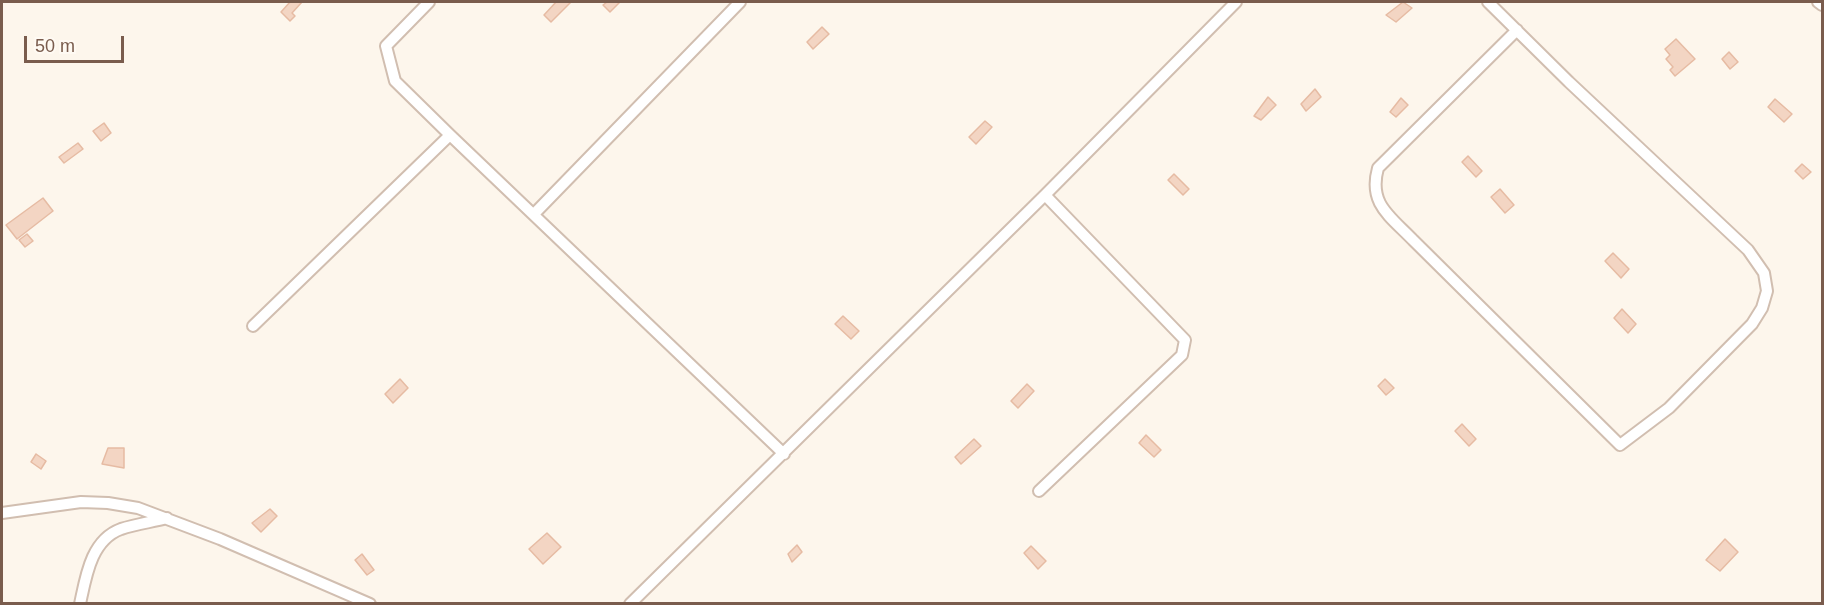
<!DOCTYPE html>
<html>
<head>
<meta charset="utf-8">
<style>
	body { margin:0 }
	#map { position:relative; width:1824px; height:605px; overflow:hidden; background:#fdf6ec; font-family:Arial,sans-serif }
	canvas { display:block }
	.frame { position:absolute; inset:0; border:3px solid #7a5c4d; pointer-events:none }
	.scale { position:absolute; left:24px; top:36px; width:100px; height:27px; box-sizing:border-box; border:3px solid #7a5c4d; border-top:0; padding-left:8px; font-size:18px; line-height:21px; white-space:nowrap; color:#7a5c4d; -webkit-text-stroke:4px #fffaf3; paint-order:stroke }
</style>
</head>
<body>
<div id="map">
<canvas width="1824" height="605"></canvas>
<div class="frame"></div>
<div class="scale">50 m</div>
</div>
<script>
const c = document.querySelector('canvas').getContext('2d');
c.lineJoin = 'round';
function paint(path, color) { c.fillStyle = color; c.fill(path, 'evenodd'); }
function trace(path, color, width, dash) { c.strokeStyle = color; c.lineWidth = width; c.lineCap = dash ? 'butt' : 'round'; c.setLineDash(dash || []); c.stroke(path); }
const building = new Path2D(`
	M 290,2 L 302,2 L 292,13 L 295,16 L 290,21 L 281,12 Z
	M 556,2 L 571,2 L 551,22 L 544,15 Z
	M 607,2 L 620,2 L 610,12 L 603,5 Z
	M 1403,2 L 1412,8 L 1396,22 L 1386,15 Z
	M 822,27 L 829,34 L 813,49 L 807,42 Z
	M 1676,39 L 1695,59 L 1675,76 L 1670,70 L 1673,67 L 1666,59 L 1670,55 L 1665,49 Z
	M 1729,52 L 1738,62 L 1730,69 L 1722,59 Z
	M 1315,89 L 1321,97 L 1306,111 L 1301,104 Z
	M 1268,97 L 1276,105 L 1261,120 L 1254,116 Z
	M 1401,98 L 1408,105 L 1396,117 L 1390,112 Z
	M 1775,99 L 1792,114 L 1784,122 L 1768,107 Z
	M 985,121 L 992,127 L 976,144 L 969,137 Z
	M 104,123 L 111,133 L 101,141 L 93,131 Z
	M 78,143 L 83,149 L 64,163 L 59,157 Z
	M 1468,156 L 1482,171 L 1476,177 L 1462,162 Z
	M 1802,164 L 1811,172 L 1803,179 L 1795,171 Z
	M 1174,174 L 1189,189 L 1183,195 L 1168,180 Z
	M 1500,189 L 1514,205 L 1505,213 L 1491,197 Z
	M 43,198 L 53,211 L 17,239 L 6,225 Z
	M 27,234 L 33,241 L 25,247 L 19,240 Z
	M 1613,253 L 1629,269 L 1621,278 L 1605,261 Z
	M 1622,309 L 1636,324 L 1628,333 L 1614,318 Z
	M 843,316 L 859,331 L 851,339 L 835,324 Z
	M 400,379 L 408,388 L 393,403 L 385,394 Z
	M 1385,379 L 1394,388 L 1386,395 L 1378,386 Z
	M 1027,384 L 1034,391 L 1018,408 L 1011,401 Z
	M 1462,424 L 1476,439 L 1469,446 L 1455,431 Z
	M 1146,435 L 1161,450 L 1154,457 L 1139,443 Z
	M 974,439 L 981,446 L 961,464 L 955,457 Z
	M 108,448 L 124,448 L 124,468 L 102,464 Z
	M 36,454 L 46,461 L 41,469 L 31,462 Z
	M 270,509 L 277,516 L 261,532 L 252,523 Z
	M 547,533 L 561,547 L 543,564 L 529,549 Z
	M 1725,539 L 1738,552 L 1720,571 L 1706,560 Z
	M 797,545 L 802,552 L 792,562 L 788,554 Z
	M 1031,546 L 1046,561 L 1038,569 L 1024,553 Z
	M 362,554 L 374,570 L 367,575 L 355,560 Z`);
const minor = new Path2D(`
	M 429,2 L 386,46 L 395,81 L 450,135 L 784,454
	M 1488,2 L 1569,82 L 1748,250 L 1764,273 L 1767,291 L 1762,308 L 1752,324 L 1669,408 L 1620,445 L 1413,240 C 1390,216 1368,204 1378,168 L 1517,30
	M 1818,2 L 1822,5
	M 534,214 L 740,2
	M 253,326 L 450,135
	M 1039,491 L 1182,355 L 1185,340 L 1045,195
	M 2,513 L 81,502 L 108,503 L 138,508 L 220,539 L 370,604
	M 80,604 C 86,576 91,540 121,529 C 136,524 152,522 167,518
	M 630,604 L 1045,195 L 1236,2`);
paint(building, '#f3d5c3');
trace(building, '#e6bba3', 1.5);
trace(minor, '#d1beb0', 14);
trace(minor, '#fff', 10);
</script>
</body>
</html>
